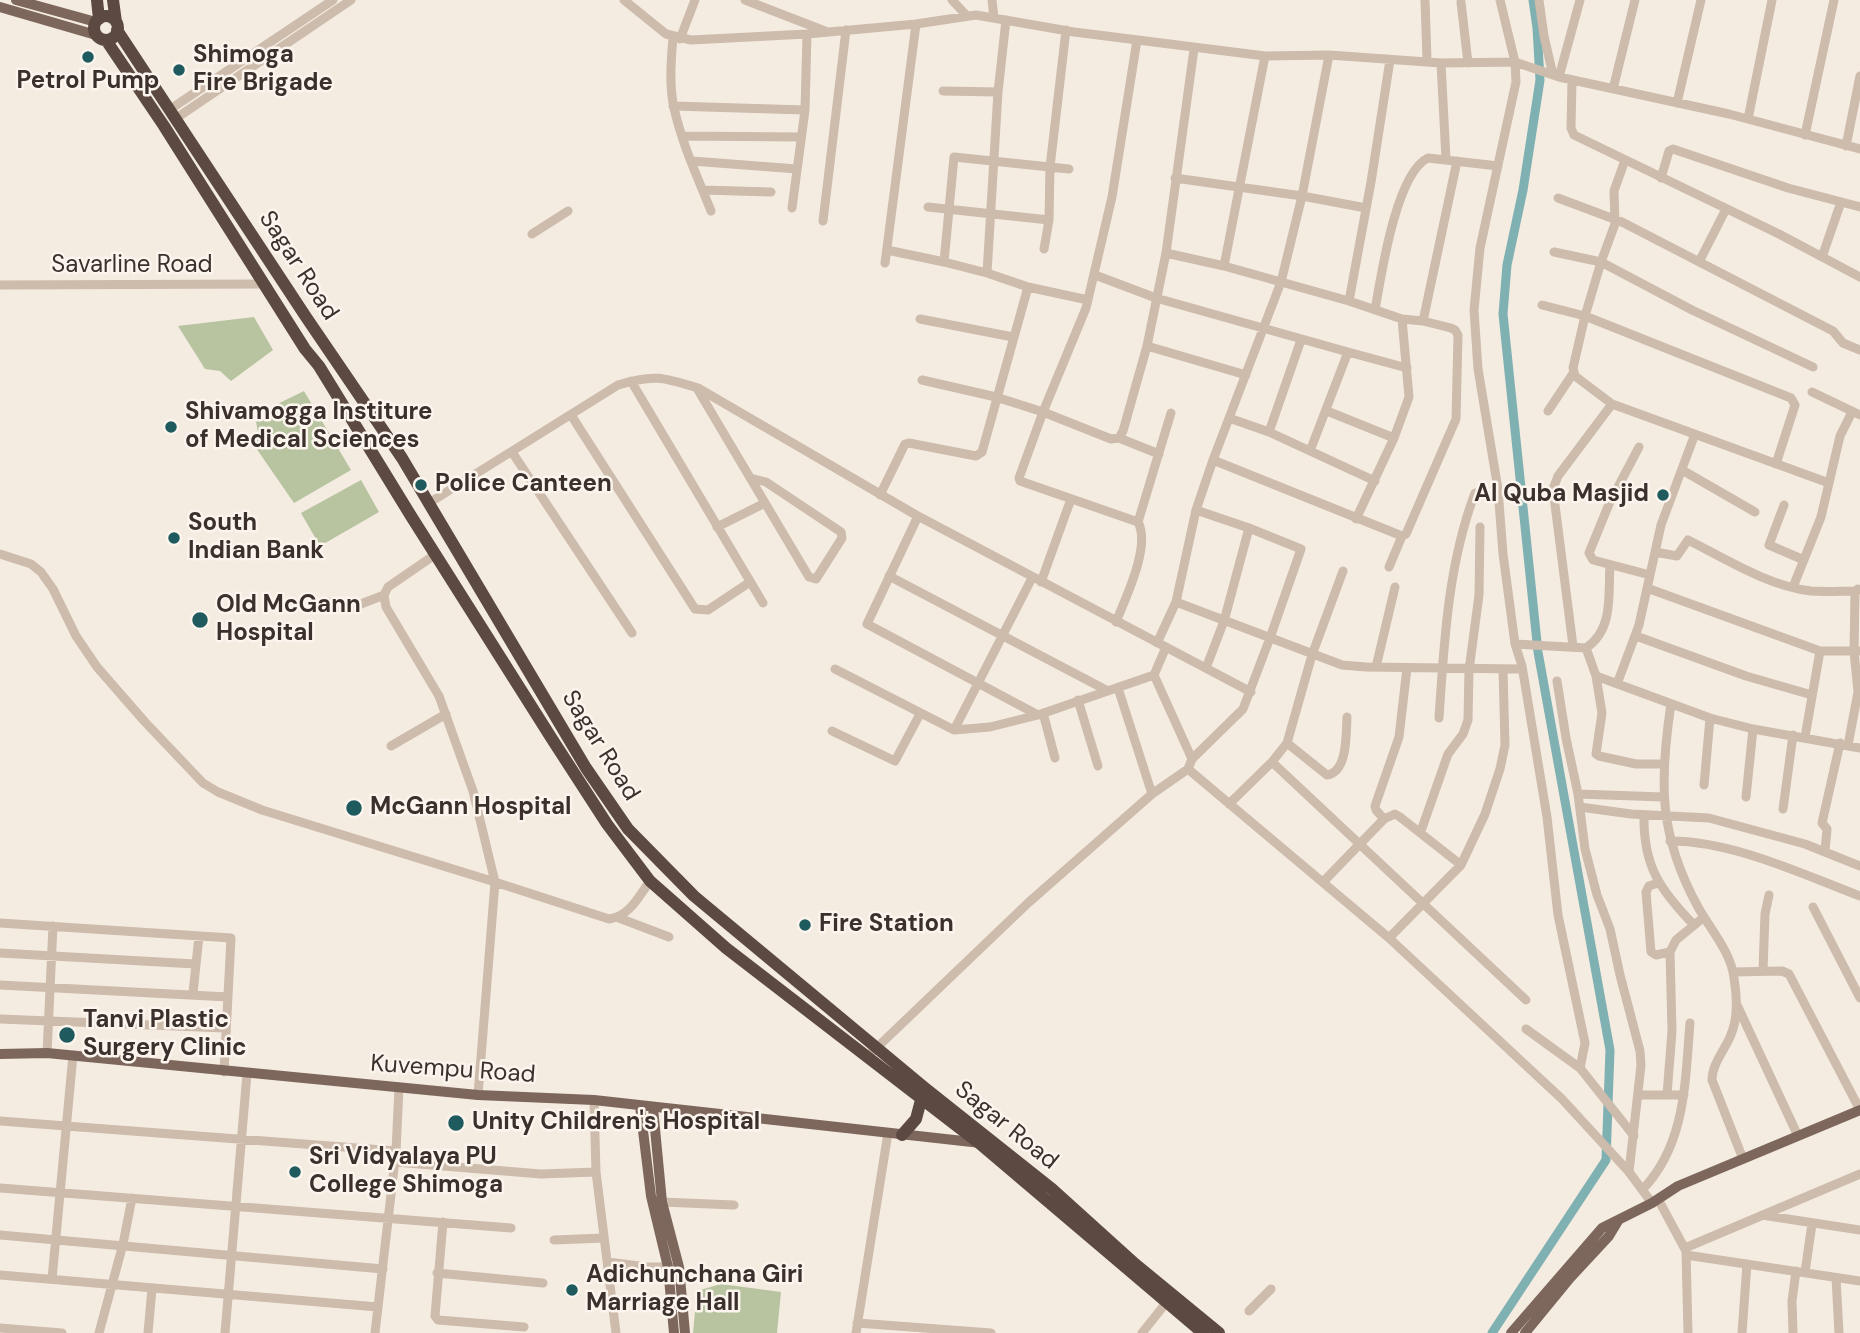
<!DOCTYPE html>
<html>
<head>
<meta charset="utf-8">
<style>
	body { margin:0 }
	canvas { display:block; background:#f4ebe1 }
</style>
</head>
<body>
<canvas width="1860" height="1333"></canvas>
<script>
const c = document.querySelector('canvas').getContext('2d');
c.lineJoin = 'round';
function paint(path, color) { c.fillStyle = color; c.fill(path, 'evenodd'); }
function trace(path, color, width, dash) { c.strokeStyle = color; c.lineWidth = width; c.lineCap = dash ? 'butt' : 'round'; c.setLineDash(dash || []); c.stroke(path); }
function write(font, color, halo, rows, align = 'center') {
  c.font = font + ' "DM Sans",sans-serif'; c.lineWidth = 5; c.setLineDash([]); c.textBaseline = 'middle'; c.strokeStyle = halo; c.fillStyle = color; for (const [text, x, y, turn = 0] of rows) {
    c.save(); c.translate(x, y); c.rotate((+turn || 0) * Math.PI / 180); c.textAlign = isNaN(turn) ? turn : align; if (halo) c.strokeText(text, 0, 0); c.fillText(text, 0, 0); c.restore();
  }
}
const green = new Path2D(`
	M 254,317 L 273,350 L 231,381 L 220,371 L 205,369 L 178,326 Z
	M 304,391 L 351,470 L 294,503 L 256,448 L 258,433 L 255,415 Z
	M 361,480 L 379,512 L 320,546 L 301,513 Z
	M 721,1284 L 781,1292 L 777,1333 L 693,1333 L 697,1291 Z`);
const canal = new Path2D(`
	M 1492,1333 L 1606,1160 L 1610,1050 L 1538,652 L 1503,314 L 1507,265 L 1523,190 L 1540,80 L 1537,28 L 1533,0`);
const minor = new Path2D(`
	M 624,0 L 666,34 L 691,40 L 807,34 L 916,24 L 976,15 L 1074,32 L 1265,56 L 1329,55 L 1441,63 L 1515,62 L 1559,77 L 1729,114 L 1860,149
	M 745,0 L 825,31
	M 952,0 L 967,16
	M 992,0 L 994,18
	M 1425,0 L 1427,60
	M 1500,0 L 1515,62 L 1516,82 L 1480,248 L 1474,310 L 1478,369 L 1498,489 L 1503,554 L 1515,644 L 1522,666 L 1547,817 L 1558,915 L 1585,1043 L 1580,1068
	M 1539,0 L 1544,36 L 1553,75
	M 1461,2 L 1468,63
	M 673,37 C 671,61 669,85 674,108 C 682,144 698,178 711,211
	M 680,39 L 695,0
	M 1137,40 L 1112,197 L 1086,308 L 1043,412 L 1019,478 L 1020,481 L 1138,522 L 1171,413
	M 1441,63 L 1446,159
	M 1559,77 L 1580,0
	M 1572,80 L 1571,128 L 1574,135 L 1779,234 L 1860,277
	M 1613,89 L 1635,0
	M 943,91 L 998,92
	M 1677,103 L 1701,0
	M 673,106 L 805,110
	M 169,110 L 333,0
	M 175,119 L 351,0
	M 1748,119 L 1772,0
	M 1805,135 L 1834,0
	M 682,136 L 800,137
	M 1846,146 L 1860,76
	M 692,161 L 797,169
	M 1175,178 L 1302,196 L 1366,208
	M 1661,178 L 1669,151 L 1673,149 L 1788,188 L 1860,207
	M 703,190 L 771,192
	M 1558,198 L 1622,222 L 1833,331 L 1843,343 L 1860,350
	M 928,207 L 1049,220
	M 792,208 L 805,110 L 807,34
	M 823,221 L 846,30
	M 532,234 L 568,211
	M 1044,249 L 1049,220 L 1050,167 L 1066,30
	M 887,250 L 944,262 L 987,273 L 1028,287 L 1088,300
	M 1554,252 L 1601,262 L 1692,310 L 1813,367
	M 1166,253 L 1224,266 L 1349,301 L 1402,319 L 1423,321 L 1451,328 L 1455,330 L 1458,335 L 1456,419 L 1406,534 L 1402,536 L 1213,460
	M 1822,257 L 1841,202
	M 944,262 L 954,157 L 1069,169
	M 1699,262 L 1726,209
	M 885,263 L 916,24
	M 1224,266 L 1265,56
	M 987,273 L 998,92 L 1006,20
	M 1095,275 L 1156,298 L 1348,352 L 1310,451
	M 0,285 L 264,284
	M 1349,301 L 1371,182 L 1390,60
	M 1542,305 L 1585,316 L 1791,398 L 1795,405 L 1776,464
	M 1375,310 C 1381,276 1396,173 1428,158 L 1498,166
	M 920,319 L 1013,337
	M 1423,321 L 1457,161
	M 1147,346 L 1246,375
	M 1348,352 L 1407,368
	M 922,380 L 996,397 L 1043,412 L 1111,439 L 1119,438 L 1159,454
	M 631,381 L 763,603
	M 698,390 L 809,577 L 816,579 L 842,538 L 841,532 L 766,482 L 750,478
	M 1812,392 L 1860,415
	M 1612,404 L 1575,376 L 1573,368 L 1585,316 L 1601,262 L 1615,224 L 1614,191 L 1625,160
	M 1327,411 L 1394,438
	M 1548,411 L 1574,372
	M 571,415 L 695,609 L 708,610 L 750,582
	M 1229,418 L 1269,432 L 1375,481
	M 1269,432 L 1301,340
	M 1119,438 L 1123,431 L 1147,346 L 1166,253 L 1194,49
	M 1639,447 L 1609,504 L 1589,553 L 1593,560 L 1650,575
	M 512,452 L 632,633
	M 1682,470 L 1755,512
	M 880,495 L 905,444 L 909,443 L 976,456 L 982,452 L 1028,287
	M 429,503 L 618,385 C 653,374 663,377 698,388 L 916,515 L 1251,692
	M 1784,505 L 1769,545 L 1804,560
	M 918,516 L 867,624 L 1038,715
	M 1356,519 L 1394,438 L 1409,397 L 1402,319
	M 717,527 L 765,503
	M 1655,552 L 1677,556 L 1688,540 C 1726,559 1768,586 1811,591 C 1826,592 1841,591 1855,591
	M 0,554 L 31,564 L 41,572 L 53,589 L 76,636 L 97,667 L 145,722 L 203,783 L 218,792 L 262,810 L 495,882 L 478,1095
	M 436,554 L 388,587 L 384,595 L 386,607 L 439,696 L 473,791 L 495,882 L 609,919 C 630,916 639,896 650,881
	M 1389,567 L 1402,536
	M 889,576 L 1108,691
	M 1041,582 L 1071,499
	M 1793,587 L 1821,517 L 1840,436 L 1852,412
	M 1647,588 L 1820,651 L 1860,651
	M 329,602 L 348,609 L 384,595
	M 1176,602 L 1342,665 L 1366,667 L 1521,669
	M 1116,622 C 1126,597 1151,546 1138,522
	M 1636,636 L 1746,676 L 1812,695
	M 1157,643 L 1176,602 L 1196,510 L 1213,460 L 1281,282 L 1302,196 L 1329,55
	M 1515,644 L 1586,648 L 1596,676 L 1602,713 L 1596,754 L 1599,756 L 1636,764 L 1663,764
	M 1573,646 L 1553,489 L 1558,476 L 1612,404 L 1829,483
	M 1166,647 L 1154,675 L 1192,759
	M 1586,648 C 1614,629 1608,595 1610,565
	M 1376,667 L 1395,587
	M 1206,668 L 1224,621 L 1249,528
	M 1407,668 L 1399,737 L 1375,806 L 1376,810 L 1384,819 L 1395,814 L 1400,817 L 1461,865
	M 835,669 L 954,730 L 990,727 L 1038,715 L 1154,675
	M 1596,676 L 1710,718 L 1753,729 L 1860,748
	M 1557,681 L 1566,738 L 1578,794 L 1585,849 L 1597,895 L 1610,929 L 1620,975 L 1640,1051 L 1641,1065 L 1629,1172
	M 1617,684 L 1639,625 L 1661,525 L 1695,434
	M 1118,688 L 1152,794
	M 1078,700 L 1098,766
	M 1671,704 C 1659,783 1659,836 1698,907 C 1710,929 1731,952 1734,978 C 1737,996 1738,1020 1730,1037 C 1724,1051 1712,1064 1712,1080 L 1743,1159
	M 1043,713 L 1055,758
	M 1439,718 C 1444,643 1448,564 1475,493
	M 954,730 L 1032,578
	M 832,731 L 895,761 L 920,714
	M 1805,737 L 1820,651
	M 1287,743 L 1327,775 C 1348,772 1346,733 1347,717
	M 1848,745 L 1858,692 L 1854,651 L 1855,593 L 1858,589
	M 391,746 L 446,714
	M 1272,762 L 1526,1000
	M 1188,769 L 1389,938 L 1562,1099 L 1629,1172 L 1652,1203
	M 1704,785 L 1710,718
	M 1578,794 L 1663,797
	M 1746,797 L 1753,729
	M 1229,804 L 1272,762 L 1287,743 L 1312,655 L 1343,571
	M 1580,807 L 1631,814 L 1709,818 L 1805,844 L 1860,866
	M 1783,809 L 1793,735
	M 1644,815 C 1643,866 1660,890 1694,925
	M 1421,831 L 1448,754 L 1463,734 L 1468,720 L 1469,670 L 1479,595 L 1480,527
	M 1670,841 C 1733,841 1802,874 1860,896
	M 1825,851 L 1827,829 L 1822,823 L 1840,743
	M 1323,882 L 1384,819
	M 1658,883 L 1649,886 L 1646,892 L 1651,952 L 1656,955 L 1670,952
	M 1813,907 L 1860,998
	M 619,918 L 669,937
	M 0,923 L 231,938 L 224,1072
	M 1389,938 L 1461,865 L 1485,814 L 1500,769 L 1505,745 L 1503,669
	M 0,953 L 195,964
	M 1763,971 L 1765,914 L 1769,895
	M 1733,972 L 1782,971 L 1789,974 L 1860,1110
	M 0,985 L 228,997
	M 193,993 L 199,936
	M 1737,1005 L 1798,1136
	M 0,1019 L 225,1028
	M 1526,1029 L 1580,1068 L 1634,1136
	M 47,1053 L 53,926
	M 867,1057 L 1028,903 L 1152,794 L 1188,769 L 1192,759 L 1243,709 L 1270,638 L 1301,549 L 1249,528 L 1196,510
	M 1638,1095 L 1684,1095
	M 1667,1095 L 1672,1031 L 1670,952 L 1676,940 L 1704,917
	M 594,1100 L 596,1172 L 616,1333
	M 0,1121 L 396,1151
	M 395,1162 L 541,1174 L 596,1172
	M 0,1188 L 511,1228
	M 1643,1189 C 1686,1144 1685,1081 1690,1023
	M 1658,1199 L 1686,1251 L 1688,1333
	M 662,1202 L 734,1205
	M 1762,1215 L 1860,1230
	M 443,1222 L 435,1316 L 438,1320 L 524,1327
	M 0,1235 L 383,1269
	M 554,1240 L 604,1238
	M 1685,1248 L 1860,1174
	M 1686,1255 L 1860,1281
	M 608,1262 L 647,1267 L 673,1267
	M 1805,1272 L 1812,1224
	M 437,1273 L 543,1283
	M 0,1275 L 378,1307
	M 1836,1278 L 1839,1333
	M 52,1279 L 73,1055
	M 1249,1311 L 1271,1289
	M 857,1323 L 991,1333
	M 0,1328 L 62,1333
	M 99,1333 L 123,1244 L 132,1198
	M 148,1333 L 152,1289
	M 225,1333 L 247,1074
	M 375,1333 L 396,1151 L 399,1087
	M 856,1333 L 888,1133
	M 1142,1333 L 1166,1303
	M 1742,1333 L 1747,1264
	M 1793,1333 L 1792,1301 L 1796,1271`);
const major = new Path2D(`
	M 16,0 L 96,22
	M 0,7 L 96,35
	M 0,1054 L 47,1053 L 478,1095 L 594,1100 L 981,1143
	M 640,1106 L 651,1196 L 668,1267 L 674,1333
	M 653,1108 L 662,1202 L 679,1267 L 685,1333
	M 1511,1333 L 1602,1228 L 1652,1203 L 1678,1186 L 1860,1110
	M 1525,1333 L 1570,1278 L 1609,1236 L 1618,1221`);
const highway = new Path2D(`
	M 97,0 L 99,19
	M 113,0 L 116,22
	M94 28a12 12 0 1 1 24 0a12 12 0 1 1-24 0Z
	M 117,30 L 306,317 L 402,458 L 586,768 L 628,829 L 694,896 L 925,1088 L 1052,1189 L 1135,1264 L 1219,1333
	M 106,40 L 164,126 L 305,349 L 319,366 L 411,516 L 552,739 L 607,824 L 650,881 L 726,948 L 979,1143 L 1203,1333
	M 902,1135 L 916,1119 L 921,1100`);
const markers = [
	[88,57,7,"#1f5a5e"],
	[179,70,7,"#1f5a5e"],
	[171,427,7,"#1f5a5e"],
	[421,485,7,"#1f5a5e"],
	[1663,495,7,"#1f5a5e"],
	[174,538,7,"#1f5a5e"],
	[200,620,9,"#1f5a5e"],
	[354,808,9,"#1f5a5e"],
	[805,925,7,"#1f5a5e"],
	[67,1035,9,"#1f5a5e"],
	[456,1123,9,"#1f5a5e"],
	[295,1172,7,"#1f5a5e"],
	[572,1290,7,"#1f5a5e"]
];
const poiNames = [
	["Shimoga",193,56],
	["Fire Brigade",193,84],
	["Petrol Pump",88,82,"center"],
	["Shivamogga Institure",185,413],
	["of Medical Sciences",185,441],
	["Police Canteen",435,485],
	["Al Quba Masjid",1649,495,"right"],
	["South",188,524],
	["Indian Bank",188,552],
	["Old McGann",216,606],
	["Hospital",216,634],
	["McGann Hospital",370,808],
	["Fire Station",819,925],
	["Tanvi Plastic",83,1021],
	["Surgery Clinic",83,1049],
	["Unity Children's Hospital",472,1123],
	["Sri Vidyalaya PU",309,1158],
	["College Shimoga",309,1186],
	["Adichunchana Giri",586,1276],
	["Marriage Hall",586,1304]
];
const streetNames = [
	["Savarline Road",132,266],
	["Sagar Road",298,266,57],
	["Sagar Road",600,746,58],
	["Kuvempu Road",453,1070,4],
	["Sagar Road",1006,1126,39]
];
paint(green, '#b8c4a0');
trace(canal, '#7fb0b2', 9);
trace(minor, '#cdbbac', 9);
trace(major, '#7d675c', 10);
trace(highway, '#5c4a42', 12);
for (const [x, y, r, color] of markers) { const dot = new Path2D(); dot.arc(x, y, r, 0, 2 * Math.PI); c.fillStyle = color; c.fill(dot); trace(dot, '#fbf5ee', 2.5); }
write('bold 24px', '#3b302b', '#fbf5ee', poiNames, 'left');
write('24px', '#3b302b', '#fbf5ee', streetNames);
</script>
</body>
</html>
